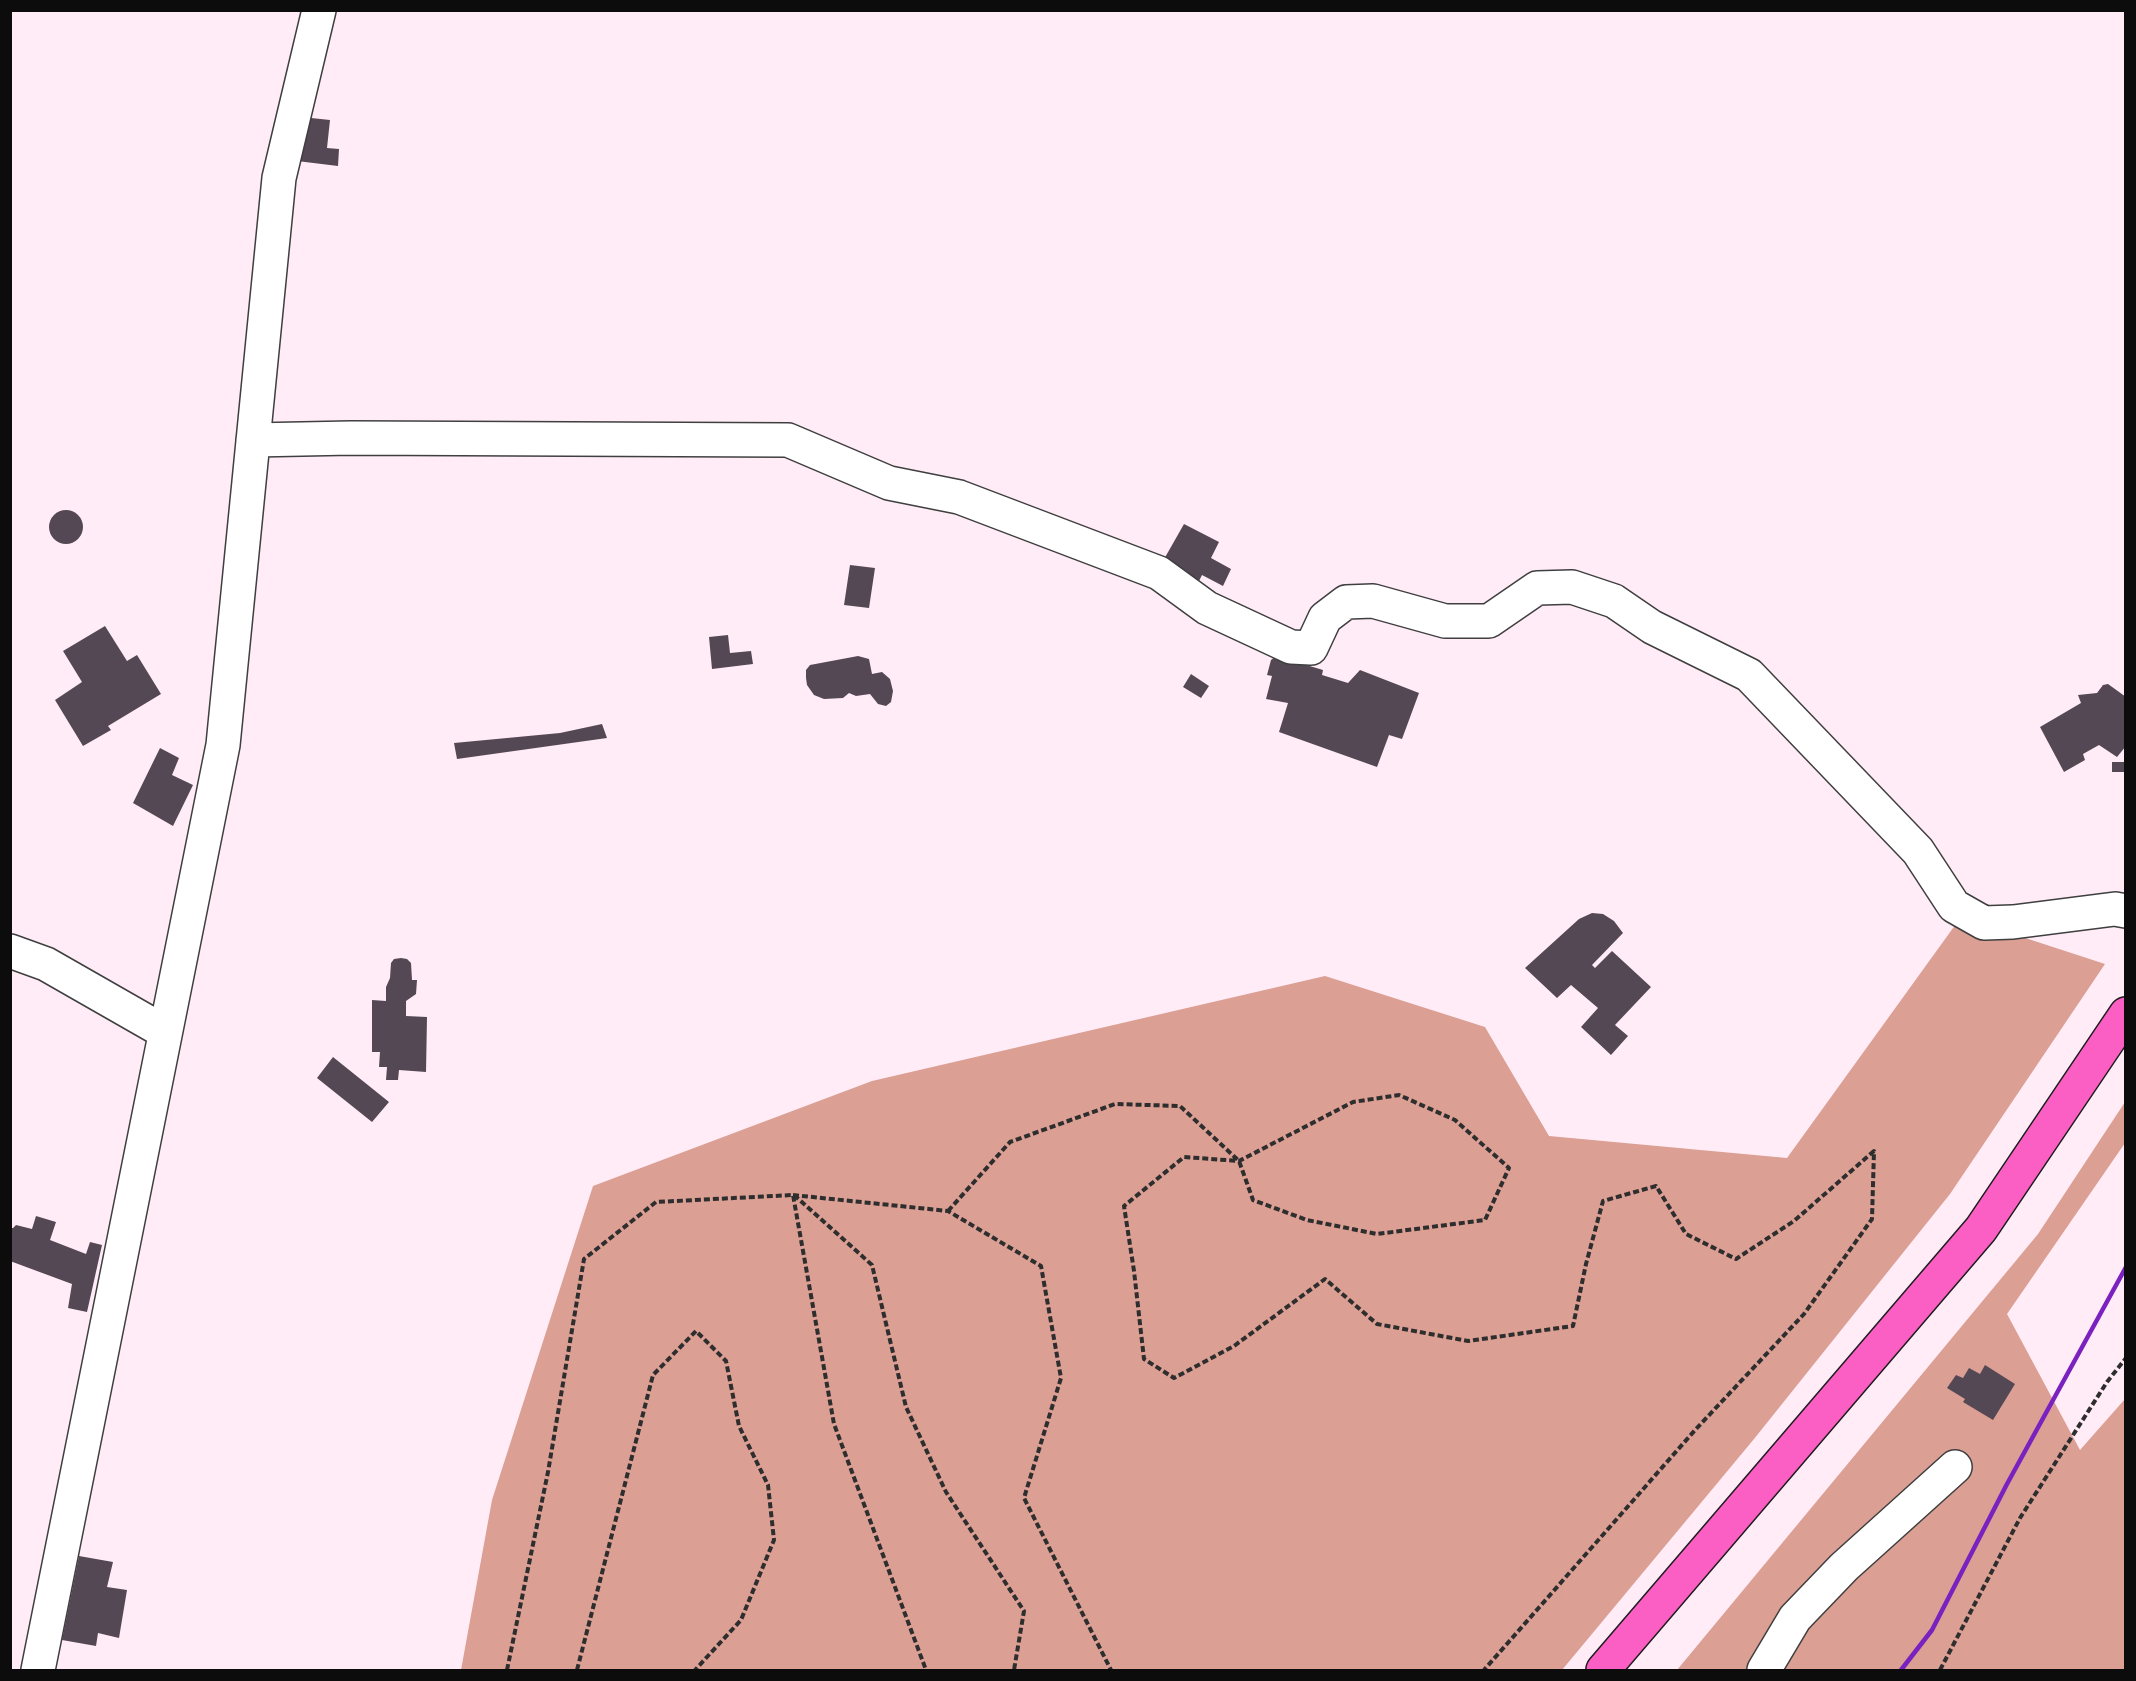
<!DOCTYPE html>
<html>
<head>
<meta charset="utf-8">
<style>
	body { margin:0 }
	#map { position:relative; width:2136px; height:1681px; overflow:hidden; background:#ffecf7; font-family:Merriweather,serif }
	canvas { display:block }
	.frame { position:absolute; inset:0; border:12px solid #0c0c0c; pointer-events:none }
</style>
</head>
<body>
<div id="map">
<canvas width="2136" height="1681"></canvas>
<div class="frame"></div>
</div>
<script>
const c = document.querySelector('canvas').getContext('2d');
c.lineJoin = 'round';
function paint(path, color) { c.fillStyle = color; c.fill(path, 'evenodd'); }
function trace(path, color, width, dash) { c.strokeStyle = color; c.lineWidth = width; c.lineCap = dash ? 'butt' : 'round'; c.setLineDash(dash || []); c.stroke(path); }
const forest = new Path2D(`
	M 1961,917 L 2105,964 L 1950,1194 L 1754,1439 L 1562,1670 L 461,1670 L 492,1500 L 593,1186 L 872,1081 L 1325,976 L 1485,1027 L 1549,1136 L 1787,1158 Z
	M 2125,1102 L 2125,1143 L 2007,1314 L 2080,1450 L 2125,1399 L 2125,1670 L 1677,1670 L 2038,1234 Z`);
const building = new Path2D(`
	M 302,117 L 330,120 L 327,148 L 339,149 L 338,166 L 297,161 Z
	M49 527a17 17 0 1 1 34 0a17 17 0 1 1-34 0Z
	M 1184,524 L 1219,542 L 1211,558 L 1231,569 L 1223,586 L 1202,575 L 1196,587 L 1159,568 Z
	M 850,565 L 875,568 L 869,608 L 844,605 Z
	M 105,626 L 127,661 L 137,655 L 161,694 L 108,726 L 111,730 L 83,746 L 55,700 L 82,682 L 63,651 Z
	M 728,635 L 730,653 L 751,651 L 753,664 L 712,669 L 709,637 Z
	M 858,656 L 869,659 L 872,674 L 882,672 L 890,679 L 893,691 L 891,702 L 886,706 L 878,704 L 870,694 L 856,696 L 849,693 L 843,698 L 824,699 L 814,695 L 807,685 L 806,678 L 806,670 L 810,665 Z
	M 1276,656 L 1323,670 L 1322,675 L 1348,683 L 1360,670 L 1419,693 L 1402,739 L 1389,735 L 1377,767 L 1279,732 L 1288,703 L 1266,699 L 1272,676 L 1267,675 L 1271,660 Z
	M 1191,674 L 1209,686 L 1201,698 L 1183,687 Z
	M 2108,684 L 2126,697 L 2126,746 L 2117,757 L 2099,745 L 2083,754 L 2085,760 L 2064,772 L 2040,727 L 2081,703 L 2078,695 L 2097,693 L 2103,685 Z
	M 602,724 L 607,738 L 457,759 L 454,743 L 560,733 Z
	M 160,748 L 179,758 L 172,775 L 193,785 L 173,826 L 133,803 Z
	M 2112,762 L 2124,762 L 2124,772 L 2112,772 Z
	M 1592,913 L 1603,914 L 1614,921 L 1623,933 L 1592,965 L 1595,968 L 1612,951 L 1651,987 L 1615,1025 L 1628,1036 L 1611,1055 L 1581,1027 L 1598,1008 L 1571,985 L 1557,998 L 1525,968 L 1579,919 Z
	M 401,958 L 407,959 L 411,963 L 412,980 L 417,980 L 416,994 L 406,1001 L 406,1016 L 427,1017 L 426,1072 L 399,1070 L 398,1080 L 386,1080 L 387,1067 L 379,1067 L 380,1052 L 372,1052 L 372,1000 L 386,1001 L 386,987 L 390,978 L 391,963 L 394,959 Z
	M 333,1057 L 389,1102 L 372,1122 L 317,1078 Z
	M 36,1216 L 56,1222 L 50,1240 L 86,1254 L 90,1242 L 102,1245 L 87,1312 L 68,1308 L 72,1284 L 10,1261 L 10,1228 L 13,1228 L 16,1225 L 32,1229 Z
	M 1985,1365 L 2015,1384 L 1993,1420 L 1963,1402 L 1965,1399 L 1947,1388 L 1956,1375 L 1963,1378 L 1969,1368 L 1980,1374 Z
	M 79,1556 L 113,1562 L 107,1587 L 127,1590 L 119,1638 L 98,1633 L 96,1646 L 62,1640 Z`);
const path = new Path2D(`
	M 793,1195 L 948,1211 L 1041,1266 L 1061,1378 L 1024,1498 L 1111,1670
	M 794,1195 L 872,1265 L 906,1407 L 946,1492 L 1024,1611 L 1014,1670
	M 948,1211 L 1010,1142 L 1115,1104 L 1180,1106 L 1239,1161 L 1253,1200 L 1307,1220 L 1377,1234 L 1485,1220 L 1509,1168 L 1455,1120 L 1399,1095 L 1353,1102 L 1239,1161 L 1184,1157 L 1124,1206 L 1134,1271 L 1144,1359 L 1174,1378 L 1234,1346 L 1325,1279 L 1377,1324 L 1468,1341 L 1573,1326 L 1586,1264 L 1603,1201 L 1656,1186 L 1686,1234 L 1736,1259 L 1794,1221 L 1874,1151 L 1872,1219 L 1804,1314 L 1696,1429 L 1484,1670
	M 507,1670 L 548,1472 L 584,1259 L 656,1202 L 793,1195 L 834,1424 L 926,1670
	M 577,1670 L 653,1375 L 696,1331 L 726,1361 L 739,1426 L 768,1485 L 774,1540 L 741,1620 L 695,1670
	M 1940,1670 L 2020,1518 L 2107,1382 L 2126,1358`);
const minor = new Path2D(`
	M 253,440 L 351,438 L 788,440 L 889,483 L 959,497 L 1159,573 L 1207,608 L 1291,647 L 1311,648 L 1325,618 L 1346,602 L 1373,601 L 1445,621 L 1489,621 L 1537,588 L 1572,587 L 1614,601 L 1652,627 L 1749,675 L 1918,851 L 1954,906 L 1984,923 L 2013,922 L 2115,909 L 2126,911
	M 10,951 L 46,964 L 165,1032
	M 38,1670 L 223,745 L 279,178 L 319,10
	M 1764,1670 L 1795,1618 L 1844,1567 L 1955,1467`);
const major = new Path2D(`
	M 1603,1670 L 1981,1229 L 2126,1014`);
const rail = new Path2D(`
	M 1901,1670 L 1932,1630 L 2007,1484 L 2126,1267`);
paint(forest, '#db9f94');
paint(building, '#554855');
trace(minor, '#3f3f3f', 36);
trace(major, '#1d1d1d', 36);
trace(path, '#2e2e2e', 4, [6, 3]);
trace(minor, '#fff', 33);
trace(major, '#fc5fc3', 33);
trace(rail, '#7a21bf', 4.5);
</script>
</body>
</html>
